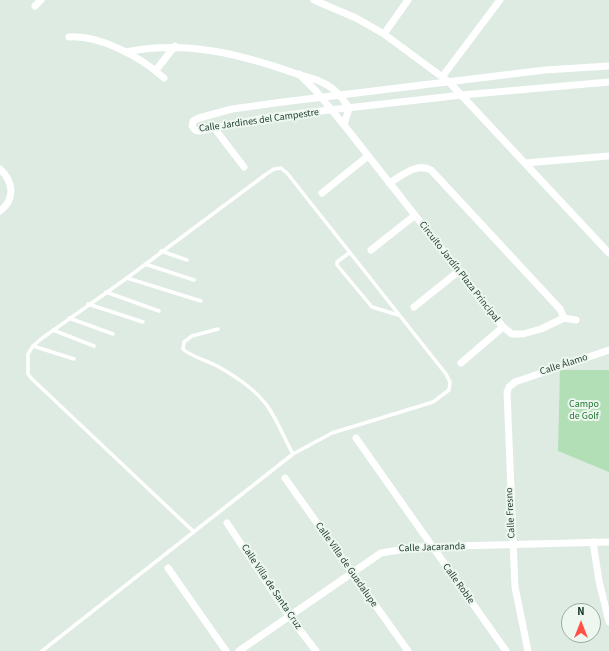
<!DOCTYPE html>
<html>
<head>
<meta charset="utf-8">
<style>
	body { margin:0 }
	#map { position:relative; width:609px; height:651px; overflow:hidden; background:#ddebe2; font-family:"Source Sans 3",sans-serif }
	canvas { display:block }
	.north { position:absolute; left:561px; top:603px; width:40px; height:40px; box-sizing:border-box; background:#edf7f0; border:1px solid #9aaca2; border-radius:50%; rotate:0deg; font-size:11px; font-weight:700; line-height:16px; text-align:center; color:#1d3b2d }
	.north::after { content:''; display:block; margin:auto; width:14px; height:18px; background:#ff5146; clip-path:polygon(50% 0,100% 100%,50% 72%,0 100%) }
</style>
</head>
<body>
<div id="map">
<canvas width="609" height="651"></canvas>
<div class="north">N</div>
</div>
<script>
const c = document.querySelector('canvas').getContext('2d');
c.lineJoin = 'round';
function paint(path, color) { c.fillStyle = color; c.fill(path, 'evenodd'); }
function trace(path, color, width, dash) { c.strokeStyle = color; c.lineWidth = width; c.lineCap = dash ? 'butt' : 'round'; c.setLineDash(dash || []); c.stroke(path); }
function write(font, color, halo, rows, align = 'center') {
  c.font = font + ' "Source Sans 3",sans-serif'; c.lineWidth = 4; c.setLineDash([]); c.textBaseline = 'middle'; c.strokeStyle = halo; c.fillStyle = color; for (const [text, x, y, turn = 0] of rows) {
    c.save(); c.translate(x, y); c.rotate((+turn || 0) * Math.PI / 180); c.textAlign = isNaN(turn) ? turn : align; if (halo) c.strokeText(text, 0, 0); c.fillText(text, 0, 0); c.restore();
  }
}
const green = new Path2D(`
	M 560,370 L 609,370 L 609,472 L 558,451 Z`);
const service = new Path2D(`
	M 161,251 L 187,260
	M 349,253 L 337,262 L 337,265 L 372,307 L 398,315
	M 145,264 L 194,280
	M 127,278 L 201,301
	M 106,292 L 159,311
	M 88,304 L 143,322
	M 69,318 L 113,334
	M 218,329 L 192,336 L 184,342 L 183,349 C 188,355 210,362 219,367 C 238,378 258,391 270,410 C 279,424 285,440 293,454
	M 53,330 L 94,346
	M 33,346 L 74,359
	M 42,651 L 293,454 L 332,433 L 433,402 L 449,390 L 450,382 L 446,374 L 287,173 L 281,168 L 274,169 L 265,175 L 127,278 L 41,339 L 33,346 L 28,354 L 28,374 L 32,379 L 194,532`);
const minor = new Path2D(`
	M 314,0 L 356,18 L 384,34 L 449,82 L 609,253
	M 35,6 L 41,0
	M 384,34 L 408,0
	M 69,37 C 100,35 141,57 164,78
	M 126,52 C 185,40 241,54 297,74 C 310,78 322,80 333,89 C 340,94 344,101 349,108 L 344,125
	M 609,66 L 545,70 L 283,102 L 232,109 L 199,118 L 193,121 L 192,126 L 195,130 L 199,131 L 259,119 L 303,113 L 462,95 L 609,82
	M 156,70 L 175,46
	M 299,74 L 316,91 L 344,125 L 503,327 L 512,334 L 523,334 L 541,329 L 564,318 L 576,320
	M 442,77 L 500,0
	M 215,129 L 244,167
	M 525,163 L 609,156
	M 0,169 C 13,181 16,199 0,211
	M 389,183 C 402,176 416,162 431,170 L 560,309 L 564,318
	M 322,193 L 368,156
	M 371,250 L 414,216
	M 414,307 L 459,271
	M 461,363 L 503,327
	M 356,438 L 506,651
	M 285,478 L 408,651
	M 227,523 L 289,616 L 316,651
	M 593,542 L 599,581 L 609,622
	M 168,568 L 226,651
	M 239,651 L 381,553 L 418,547 L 609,542
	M 528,651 L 515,587 L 507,392 L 509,387 L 515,382 L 609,350`);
const streetNames = [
	["Calle Jardines del Campestre",259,121,-8],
	["Circuito Jardín Plaza Principal",459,272,52],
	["Calle Álamo",564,365,-18],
	["Calle Fresno",511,513,-93],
	["Calle Jacaranda",432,548,-2],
	["Calle Villa de Guadalupe",346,565,55],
	["Calle Roble",458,584,54],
	["Calle Villa de Santa Cruz",271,587,56]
];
const parkNames = [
	["Campo",584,405],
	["de Golf",584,417]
];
paint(green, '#b3dfb6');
trace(service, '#fff', 3.5);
trace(minor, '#fff', 7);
write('10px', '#1d3b2d', '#edf7f0', streetNames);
write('10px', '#237634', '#edf7f0', parkNames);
</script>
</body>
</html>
